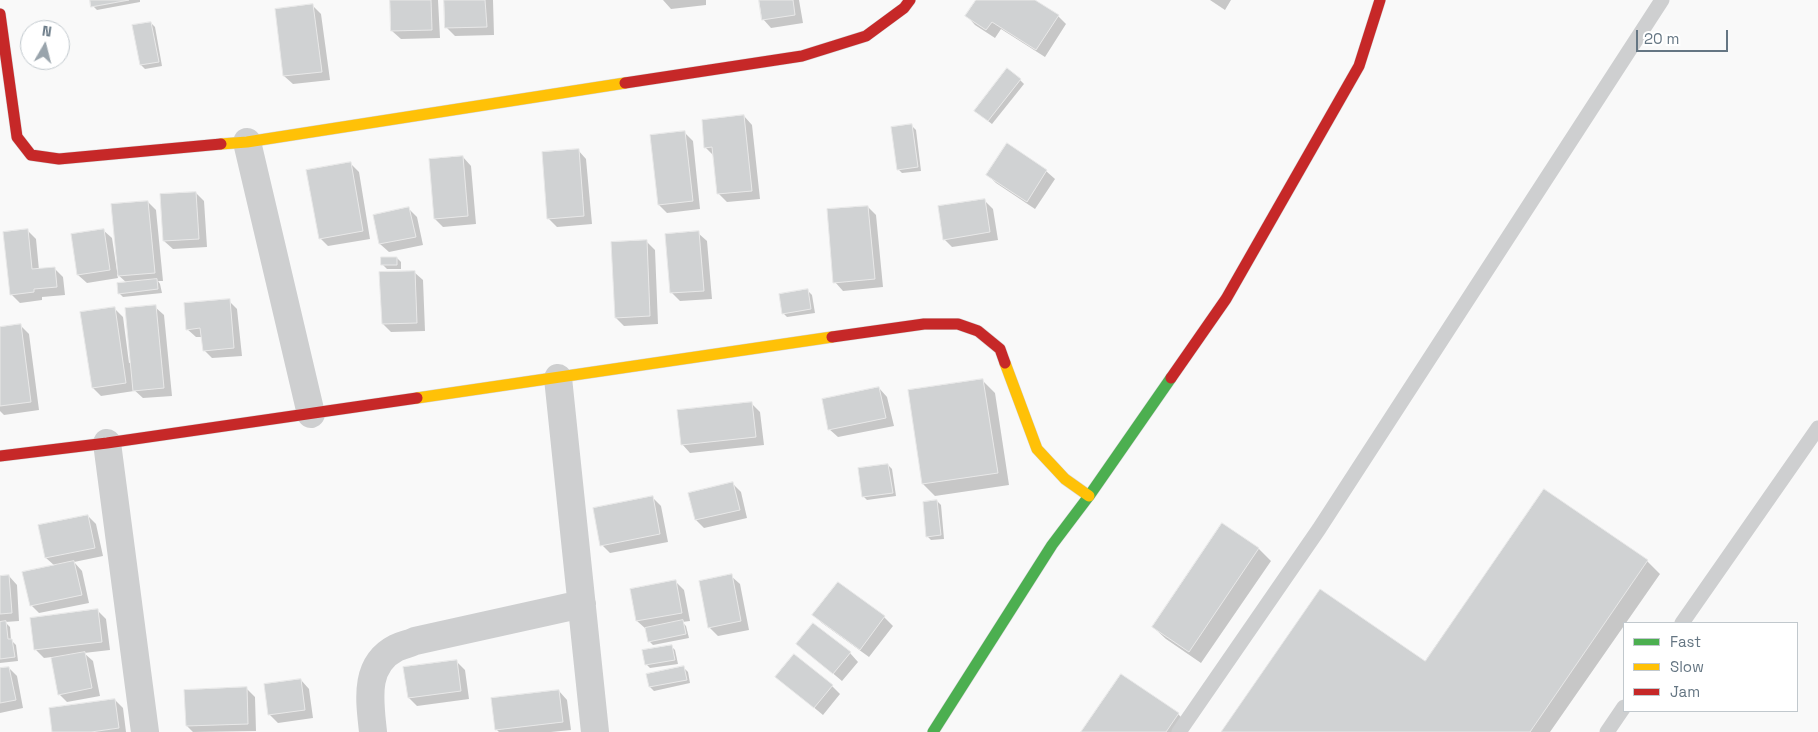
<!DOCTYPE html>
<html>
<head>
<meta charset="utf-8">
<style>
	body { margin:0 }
	#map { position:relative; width:1818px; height:732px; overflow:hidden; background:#f9f9f9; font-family:"Space Grotesk",sans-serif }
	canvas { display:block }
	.legend { position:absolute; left:1623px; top:622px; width:175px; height:90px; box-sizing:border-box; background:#fff; border:1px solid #c1c8cd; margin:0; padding:6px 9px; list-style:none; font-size:15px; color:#657683 }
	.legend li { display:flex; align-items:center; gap:10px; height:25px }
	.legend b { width:25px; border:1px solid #c1c8cd }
	.north { position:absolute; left:20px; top:20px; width:50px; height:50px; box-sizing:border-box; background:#fff; border:1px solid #c1c8cd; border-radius:50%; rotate:8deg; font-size:14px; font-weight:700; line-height:20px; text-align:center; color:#657683 }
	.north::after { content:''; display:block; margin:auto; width:18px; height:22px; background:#99a4ac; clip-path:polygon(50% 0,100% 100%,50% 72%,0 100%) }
	.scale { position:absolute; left:1636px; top:30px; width:92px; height:22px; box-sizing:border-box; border:2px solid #657683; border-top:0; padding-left:6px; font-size:15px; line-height:18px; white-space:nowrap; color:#657683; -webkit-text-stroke:4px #fff; paint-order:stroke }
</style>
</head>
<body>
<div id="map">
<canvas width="1818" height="732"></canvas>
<ul class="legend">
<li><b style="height:6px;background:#4caf50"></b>Fast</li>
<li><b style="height:6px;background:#ffc107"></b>Slow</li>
<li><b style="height:6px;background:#c62828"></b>Jam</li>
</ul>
<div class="north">N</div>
<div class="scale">20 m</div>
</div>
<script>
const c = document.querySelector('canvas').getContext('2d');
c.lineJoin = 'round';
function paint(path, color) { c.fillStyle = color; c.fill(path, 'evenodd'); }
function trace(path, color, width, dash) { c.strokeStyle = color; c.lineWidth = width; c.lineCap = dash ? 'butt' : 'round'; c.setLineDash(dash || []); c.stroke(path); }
const shadow = new Path2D(`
	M 91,0 L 140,0 L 140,2 L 97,10 L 93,6 Z
	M 392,0 L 438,0 L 440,38 L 401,39 L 392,31 Z
	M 445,0 L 493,0 L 494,35 L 455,36 L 447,28 Z
	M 663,0 L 706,0 L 706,5 L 671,9 Z
	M 760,0 L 799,0 L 803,23 L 771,28 L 763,19 Z
	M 977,0 L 1033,0 L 1058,16 L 1066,24 L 1045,57 L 1001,29 L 995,38 L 975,25 L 967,16 Z
	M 1210,0 L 1231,0 L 1225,10 Z
	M 313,6 L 321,14 L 330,80 L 293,84 L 284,76 Z
	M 151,23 L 155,27 L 162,66 L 145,69 L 141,65 L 134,26 Z
	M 1020,80 L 1024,84 L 992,124 L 980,115 Z
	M 744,116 L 752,125 L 760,199 L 727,202 L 718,193 L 714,156 L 705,147 Z
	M 911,125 L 916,130 L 921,171 L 902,173 L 898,169 Z
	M 684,132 L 693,141 L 700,209 L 667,213 L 659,205 Z
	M 578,150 L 586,159 L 592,224 L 557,227 L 548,218 Z
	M 463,157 L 471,166 L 476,224 L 443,227 L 435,219 L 430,160 Z
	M 350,163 L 359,172 L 370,239 L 328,246 L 320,238 Z
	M 1046,171 L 1055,179 L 1035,209 L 996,183 L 987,174 Z
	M 196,193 L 204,201 L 207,247 L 173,249 L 164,241 Z
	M 984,200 L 993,209 L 998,240 L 952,247 L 944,239 Z
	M 148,202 L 156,210 L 163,281 L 158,281 L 160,284 L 162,293 L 123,297 L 119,293 L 127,283 L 117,274 L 118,278 L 87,283 L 78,275 L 103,230 L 112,238 L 117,271 L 119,270 Z
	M 868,207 L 876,215 L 883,287 L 843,291 L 835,282 Z
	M 408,208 L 417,217 L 423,245 L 389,252 L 380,244 L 374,216 Z
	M 28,231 L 36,239 L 39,270 L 54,268 L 63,277 L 65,295 L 42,297 L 42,300 L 20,303 L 11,294 Z
	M 698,233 L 707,241 L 712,299 L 680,301 L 672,293 Z
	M 646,241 L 655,250 L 658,324 L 624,326 L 616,318 Z
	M 397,258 L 401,262 L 401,269 L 387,269 L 383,265 Z
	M 414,272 L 423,280 L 425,331 L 391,332 L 383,324 Z
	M 808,291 L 812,295 L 815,313 L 787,317 L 783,313 Z
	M 229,301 L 237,309 L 242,356 L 212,358 L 204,350 L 202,337 L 196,337 L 187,329 Z
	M 155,307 L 164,315 L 172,396 L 143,398 L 133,389 L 134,391 L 101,396 L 93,388 L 114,308 L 123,317 L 129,363 L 132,362 Z
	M 21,326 L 29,334 L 39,410 L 4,415 L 0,411 L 0,328 Z
	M 983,381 L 995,393 L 1009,485 L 935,496 L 923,484 Z
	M 879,388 L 887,397 L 894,426 L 838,437 L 829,429 Z
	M 751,403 L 760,412 L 764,445 L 690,453 L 682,444 Z
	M 888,465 L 892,469 L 896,496 L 867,500 L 863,496 Z
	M 733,484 L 741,492 L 747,518 L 704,528 L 696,520 Z
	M 1544,490 L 1647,561 L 1660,574 L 1550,732 L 1223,732 L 1425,663 Z
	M 653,498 L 661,506 L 668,542 L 610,553 L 602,545 Z
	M 937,501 L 941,505 L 944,539 L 931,540 L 927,536 Z
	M 88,516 L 96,524 L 103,556 L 74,562 L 82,571 L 89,603 L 39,613 L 31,605 L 55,566 L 46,558 Z
	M 1223,525 L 1259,549 L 1271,561 L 1201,663 L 1166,639 L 1153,627 Z
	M 9,576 L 17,585 L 19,621 L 5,622 L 10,627 L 11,640 L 16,645 L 18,661 L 0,663 L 0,577 Z
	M 731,576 L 740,584 L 749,630 L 718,636 L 709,627 Z
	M 675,581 L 684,590 L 690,621 L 682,622 L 686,626 L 689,638 L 653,645 L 649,641 L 646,629 L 637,621 Z
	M 838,583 L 884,617 L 893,626 L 869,657 L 822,623 L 814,615 Z
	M 97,610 L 106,619 L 110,650 L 84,653 L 93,661 L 100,696 L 67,702 L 59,694 L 52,657 L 44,658 L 36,650 Z
	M 798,644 L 850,653 L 858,662 L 842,681 Z
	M 671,646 L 675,650 L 678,664 L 650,668 L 646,664 Z
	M 456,661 L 465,670 L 469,699 L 417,706 L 409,698 Z
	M 9,668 L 17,676 L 23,708 L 0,713 L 0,670 Z
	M 684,668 L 688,672 L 690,683 L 654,691 L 650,687 Z
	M 777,677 L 832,686 L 840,694 L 823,715 Z
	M 301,680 L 309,689 L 313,718 L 278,723 L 269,714 Z
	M 246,688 L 255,697 L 256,731 L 193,732 L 187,726 Z
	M 559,691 L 567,700 L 571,730 L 551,732 L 499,732 L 496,729 Z
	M 115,700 L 123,708 L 126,732 L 53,732 Z
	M 1178,714 L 1190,726 L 1186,732 L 1083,732 Z`);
const building = new Path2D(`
	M 90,0 L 129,0 L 91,7 Z
	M 390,0 L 431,0 L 432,30 L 391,31 Z
	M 444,0 L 485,0 L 487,27 L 445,28 Z
	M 759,0 L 793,0 L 795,15 L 762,20 Z
	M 976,0 L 1035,0 L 1059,15 L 1036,50 L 992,22 L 986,30 L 965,16 Z
	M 313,4 L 322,72 L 283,76 L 275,9 Z
	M 151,22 L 159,62 L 140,65 L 132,25 Z
	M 1007,68 L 1021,79 L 988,121 L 974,111 Z
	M 744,115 L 752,191 L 717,194 L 712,147 L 704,148 L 702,120 Z
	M 912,124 L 918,167 L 897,170 L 891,127 Z
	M 685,131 L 693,201 L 658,205 L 650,135 Z
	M 1007,143 L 1047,170 L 1027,202 L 986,175 Z
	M 579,149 L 584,216 L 547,219 L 542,152 Z
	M 463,156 L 468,216 L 434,219 L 429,159 Z
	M 351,162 L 363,231 L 319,239 L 306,170 Z
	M 196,192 L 199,239 L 163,241 L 160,194 Z
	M 985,199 L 990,232 L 943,240 L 938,206 Z
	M 148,201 L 155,273 L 118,276 L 111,204 Z
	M 868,206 L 875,279 L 833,283 L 827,209 Z
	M 409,207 L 416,237 L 379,244 L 373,215 Z
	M 28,229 L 32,269 L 55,267 L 57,287 L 34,289 L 34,292 L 10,295 L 3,232 Z
	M 104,229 L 110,270 L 77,275 L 71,234 Z
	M 699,231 L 704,291 L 670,293 L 665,234 Z
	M 647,240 L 650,316 L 615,318 L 611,242 Z
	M 381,257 L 397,257 L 397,265 L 381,265 Z
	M 415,271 L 417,323 L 382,324 L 379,272 Z
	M 157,279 L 158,289 L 118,294 L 117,283 Z
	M 808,289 L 811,309 L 782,314 L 779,294 Z
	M 230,299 L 234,348 L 203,351 L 200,328 L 186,330 L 184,303 Z
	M 156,305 L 164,388 L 133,391 L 125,308 Z
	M 115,307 L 126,383 L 92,388 L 80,312 Z
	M 21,324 L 31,402 L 0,406 L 0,327 Z
	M 983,379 L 998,473 L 922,484 L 908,390 Z
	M 879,387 L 886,418 L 828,430 L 822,399 Z
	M 752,402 L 756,437 L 681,445 L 677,410 Z
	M 888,464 L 893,493 L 862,497 L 858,468 Z
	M 733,482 L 740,510 L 695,520 L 688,493 Z
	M 1544,489 L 1648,560 L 1530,732 L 1221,732 L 1320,589 L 1425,661 Z
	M 653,496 L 660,534 L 600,546 L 593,508 Z
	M 937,500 L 941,535 L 926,537 L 923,502 Z
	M 88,515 L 95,548 L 45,558 L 38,525 Z
	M 1222,523 L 1259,548 L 1189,652 L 1152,627 Z
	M 74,561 L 82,595 L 30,606 L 22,572 Z
	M 732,574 L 741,621 L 708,628 L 699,581 Z
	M 9,575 L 12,613 L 0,614 L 0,576 Z
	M 676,580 L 682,613 L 636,621 L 630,589 Z
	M 838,582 L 885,616 L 860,650 L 812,615 Z
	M 98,609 L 102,642 L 34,650 L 30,618 Z
	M 683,620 L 686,634 L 648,642 L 645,628 Z
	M 6,621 L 8,639 L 12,639 L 15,657 L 0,659 L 0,622 Z
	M 813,623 L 851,652 L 833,674 L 796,644 Z
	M 672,645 L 675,660 L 645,665 L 642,650 Z
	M 85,652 L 92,688 L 58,695 L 51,658 Z
	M 794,654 L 833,685 L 814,708 L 775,677 Z
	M 457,660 L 461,691 L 408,698 L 403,667 Z
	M 684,666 L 687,680 L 649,687 L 646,674 Z
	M 9,667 L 16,700 L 0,703 L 0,668 Z
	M 1121,674 L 1179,713 L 1166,732 L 1081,732 Z
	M 301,679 L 305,710 L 268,715 L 264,684 Z
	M 247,687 L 248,724 L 186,726 L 184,690 Z
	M 559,690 L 563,722 L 495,730 L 491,698 Z
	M 115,699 L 119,728 L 91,732 L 52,732 L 49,708 Z`);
const lane = new Path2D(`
	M 1682,623 L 1818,428
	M 1179,732 L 1319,529 L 1662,0
	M 1607,732 L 1624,707`);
const street = new Path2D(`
	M 247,142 L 311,414
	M 558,378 L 595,732
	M 107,443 L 145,732
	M 373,732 C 370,702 363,665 396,648 C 402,645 409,644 415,641 L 582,604`);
const fast = new Path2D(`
	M 933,732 L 1052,545 L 1089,496 L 1171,378`);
const slow = new Path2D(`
	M 221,144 L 247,142 L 625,83
	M 1005,363 L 1037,449 L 1065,479 L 1089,496
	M 417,398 L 832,337`);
const jam = new Path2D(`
	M 0,14 L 17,137 L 31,155 L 59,159 L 221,144
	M 625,83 L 802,56 L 866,36 L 904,8 L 910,0
	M 832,337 L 924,324 L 958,324 L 978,331 L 1000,349 L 1005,363
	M 1171,378 L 1226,299 L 1359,66 L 1380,0
	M 0,456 L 107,443 L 417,398`);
paint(shadow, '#0003');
paint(building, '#d0d2d3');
trace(building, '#e8e8e8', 1);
trace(fast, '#d5d6d7', 12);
trace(slow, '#d5d6d7', 12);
trace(jam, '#d5d6d7', 12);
trace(lane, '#cecfd0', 15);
trace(street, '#cecfd0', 28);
trace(fast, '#4caf50', 11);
trace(slow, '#ffc107', 11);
trace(jam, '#c62828', 11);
</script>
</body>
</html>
